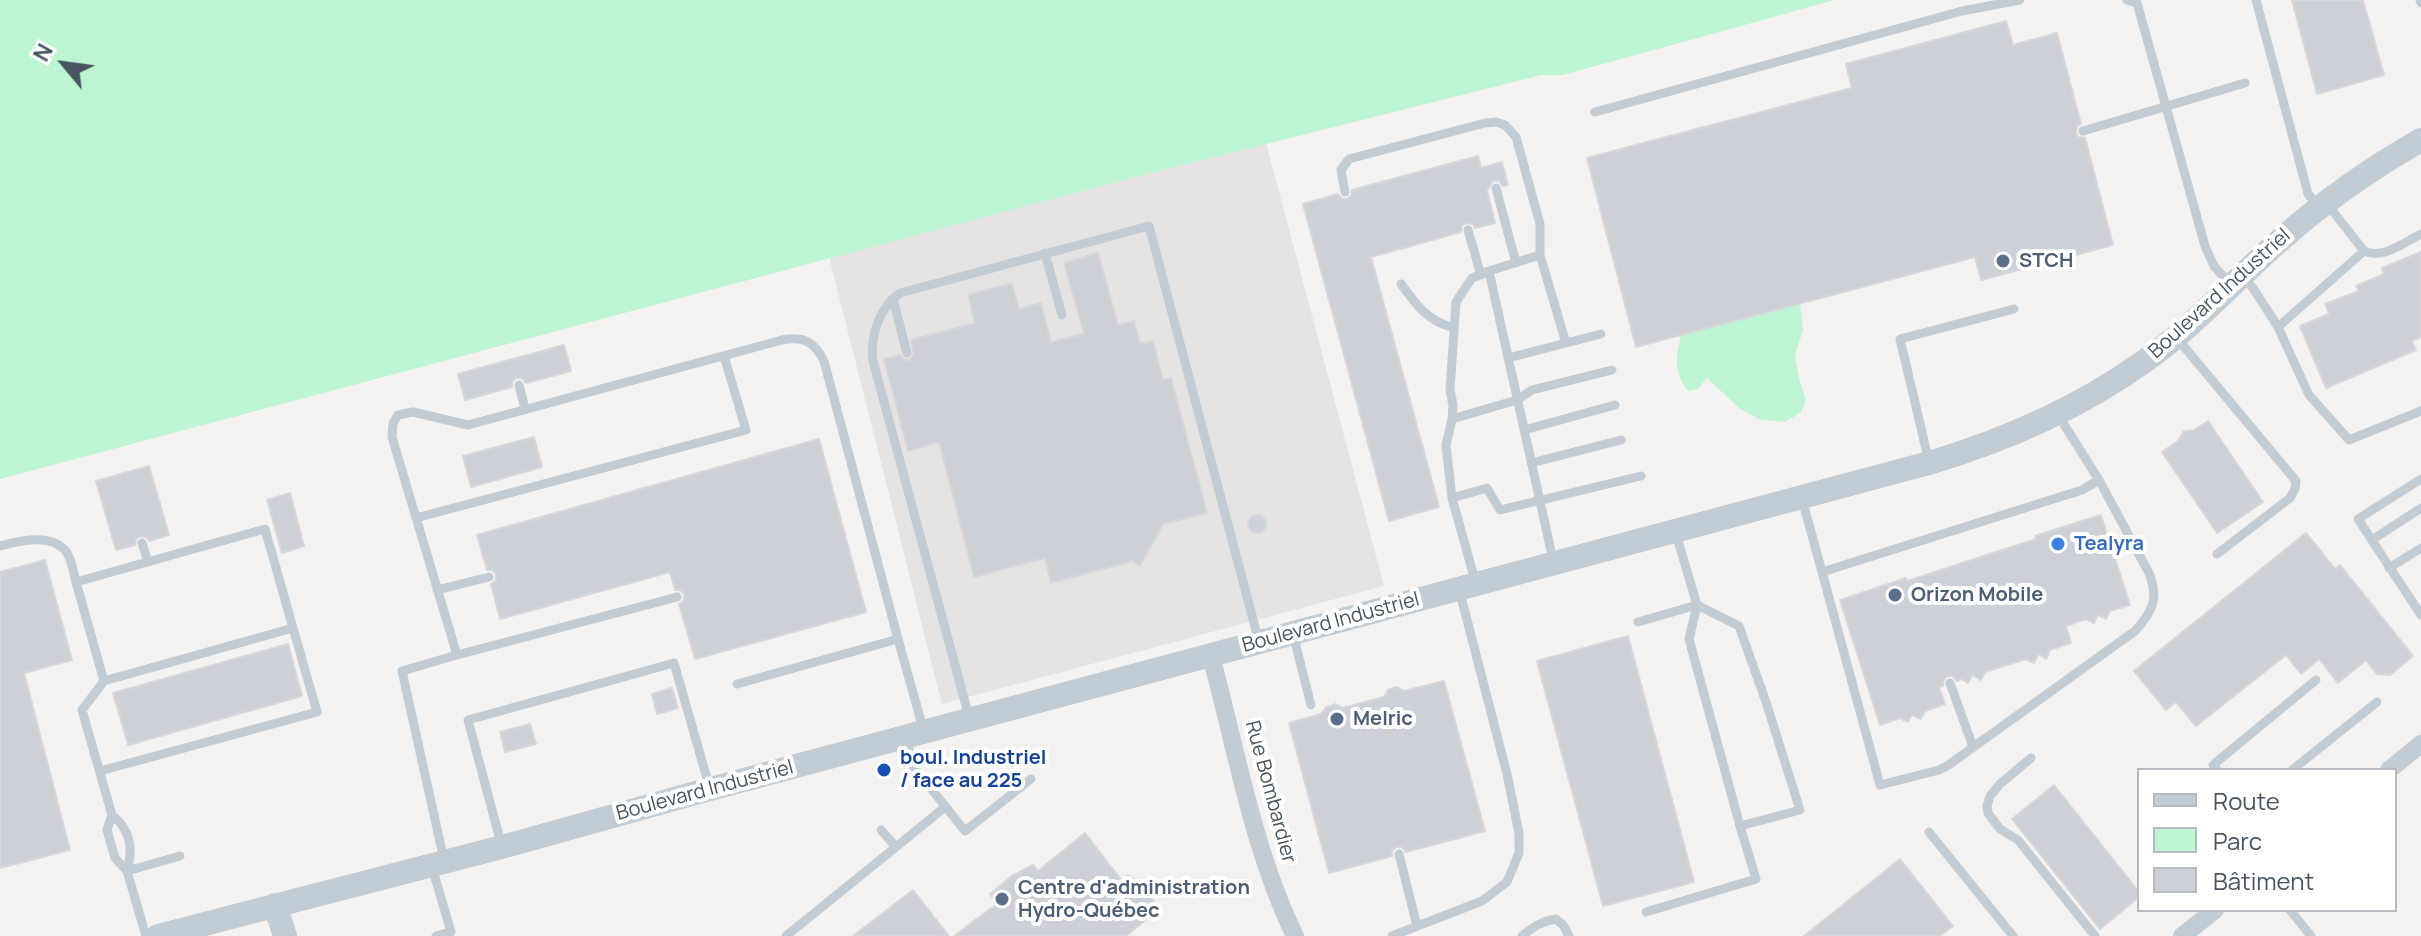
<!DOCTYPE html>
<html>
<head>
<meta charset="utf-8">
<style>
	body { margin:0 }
	#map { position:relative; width:2421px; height:936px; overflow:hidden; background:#f4f1f1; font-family:Manrope,sans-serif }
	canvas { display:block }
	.legend { position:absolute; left:2137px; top:768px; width:260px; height:144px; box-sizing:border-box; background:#fff; border:2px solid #b5bbc0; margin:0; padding:10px 14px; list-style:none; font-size:24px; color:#475561 }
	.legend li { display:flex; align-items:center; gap:16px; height:40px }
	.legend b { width:40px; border:2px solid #b5bbc0 }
	.north { position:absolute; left:24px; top:24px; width:80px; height:80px; -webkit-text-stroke:6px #fff; paint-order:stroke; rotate:299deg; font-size:22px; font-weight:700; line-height:32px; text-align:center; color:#475561 }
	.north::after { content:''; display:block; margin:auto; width:28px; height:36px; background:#475561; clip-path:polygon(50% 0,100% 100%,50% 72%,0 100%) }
</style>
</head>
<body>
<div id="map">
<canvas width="2421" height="936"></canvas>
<ul class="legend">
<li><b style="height:10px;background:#c1ccd4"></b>Route</li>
<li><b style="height:22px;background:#bdf4d1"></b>Parc</li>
<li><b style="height:22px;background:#cdd0d6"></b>Bâtiment</li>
</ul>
<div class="north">N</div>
</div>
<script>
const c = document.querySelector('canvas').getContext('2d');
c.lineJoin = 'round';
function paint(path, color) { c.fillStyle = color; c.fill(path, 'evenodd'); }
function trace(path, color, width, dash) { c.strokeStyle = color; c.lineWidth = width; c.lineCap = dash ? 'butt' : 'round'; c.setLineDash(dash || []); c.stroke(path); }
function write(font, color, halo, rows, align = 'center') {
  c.font = font + ' Manrope,sans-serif'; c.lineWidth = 8; c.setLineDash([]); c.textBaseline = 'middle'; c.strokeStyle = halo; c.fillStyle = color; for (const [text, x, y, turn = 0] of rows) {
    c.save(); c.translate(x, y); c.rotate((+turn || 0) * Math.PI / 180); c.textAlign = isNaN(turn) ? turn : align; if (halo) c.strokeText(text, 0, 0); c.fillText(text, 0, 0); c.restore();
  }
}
const education = new Path2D(`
	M 1266,143 L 1384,586 L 942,704 L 829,257 Z`);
const green = new Path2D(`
	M 0,0 L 1835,0 L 1563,75 L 1541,75 L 1158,171 L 0,479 Z
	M 1800,303 L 1803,330 L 1795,355 L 1799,379 L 1806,400 L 1801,412 L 1785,422 L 1761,420 L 1739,408 L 1707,378 L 1698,389 L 1688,391 C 1673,370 1676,359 1681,335 Z`);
const building = new Path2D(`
	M 2292,0 L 2363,0 L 2384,75 L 2317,94 Z
	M 2006,21 L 2013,45 L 2057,33 L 2081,124 L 2077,126 L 2076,132 L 2078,137 L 2085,138 L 2113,245 L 1981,280 L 1975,257 L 1636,347 L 1587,158 L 1852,88 L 1846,64 Z
	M 1478,156 L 1481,168 L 1502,162 L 1508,185 L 1503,186 L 1499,181 L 1493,181 L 1487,190 L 1495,223 L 1475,228 L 1473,224 L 1467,223 L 1462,225 L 1461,232 L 1371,257 L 1439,507 L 1389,521 L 1303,204 L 1338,194 L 1342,199 L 1347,199 L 1352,195 L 1352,190 Z
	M 2421,252 L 2421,337 L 2412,341 L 2416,350 L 2326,388 L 2300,326 L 2329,314 L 2325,304 L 2359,291 L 2356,286 L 2384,274 L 2382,268 Z
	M 1098,253 L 1118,325 L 1134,321 L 1140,344 L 1153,341 L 1163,380 L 1171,378 L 1207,513 L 1163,524 L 1140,566 L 1132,561 L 1051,583 L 1045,558 L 974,577 L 939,442 L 908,451 L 884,359 L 900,355 L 904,360 L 910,360 L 914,354 L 911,340 L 975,323 L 968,295 L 1012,283 L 1019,309 L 1041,303 L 1051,342 L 1084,334 L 1064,263 Z
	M 564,345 L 571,371 L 526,383 L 522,378 L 516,378 L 512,382 L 512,387 L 465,400 L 458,374 Z
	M 2208,421 L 2263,502 L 2217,533 L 2162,452 L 2178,441 L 2184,431 L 2194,430 Z
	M 534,437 L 542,467 L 471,487 L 463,456 Z
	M 819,439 L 866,612 L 695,659 L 679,604 L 684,600 L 684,594 L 680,590 L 675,590 L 670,572 L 500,619 L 491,584 L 496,580 L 496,574 L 492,570 L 487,570 L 477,535 Z
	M 149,466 L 169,535 L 149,541 L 146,537 L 141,536 L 136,539 L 135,545 L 116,550 L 96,481 Z
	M 290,493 L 304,546 L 282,553 L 267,500 Z
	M 2101,515 L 2130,605 L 2110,611 L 2106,619 L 2098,615 L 2094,623 L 2086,619 L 2066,626 L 2071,643 L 2050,650 L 2046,659 L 2038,654 L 2034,663 L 2026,659 L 1985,672 L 1981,680 L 1972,675 L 1968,683 L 1961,679 L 1957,681 L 1952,676 L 1947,676 L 1943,681 L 1943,686 L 1939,687 L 1945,704 L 1925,711 L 1921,719 L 1912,715 L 1908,722 L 1900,718 L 1880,725 L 1840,600 L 1906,578 L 1907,581 L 2036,539 L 2035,536 Z
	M1248 524a9 9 0 1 1 18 0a9 9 0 1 1-18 0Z
	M 2306,533 L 2335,569 L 2340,565 L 2413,656 L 2390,675 L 2377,674 L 2366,660 L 2338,683 L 2319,659 L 2301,674 L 2286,655 L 2196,726 L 2176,702 L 2166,710 L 2134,671 Z
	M 45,560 L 72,660 L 24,673 L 70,850 L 0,868 L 0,572 Z
	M 1628,636 L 1694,882 L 1603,906 L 1537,661 Z
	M 288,644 L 302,696 L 128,745 L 113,693 Z
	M 1444,681 L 1485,831 L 1406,852 L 1402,847 L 1396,847 L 1392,851 L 1392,856 L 1329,873 L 1289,723 L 1321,714 L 1326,707 L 1331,706 L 1336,704 L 1343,708 L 1384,697 L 1388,690 L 1393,688 L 1397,687 L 1404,691 Z
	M 672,688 L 678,708 L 657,714 L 652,694 Z
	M 530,724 L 536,744 L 505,752 L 500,732 Z
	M 2054,785 L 2139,892 L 2139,897 L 2100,929 L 2012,819 Z
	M 1085,833 L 1122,881 L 1128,875 L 1134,879 L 1160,908 L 1126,936 L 954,936 L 998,903 L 990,894 L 1012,876 L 1033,865 L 1038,871 Z
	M 1900,859 L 1953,926 L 1944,933 L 1940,936 L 1804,936 Z
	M 913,890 L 949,936 L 853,936 Z`);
const service = new Path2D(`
	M 2127,0 L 2137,3 L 2205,246 L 2214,266 L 2229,283
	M 2256,0 L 2306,186 L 2308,194 L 2318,206
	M 2420,0 L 2421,3
	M 1595,112 L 1962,11 L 2020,0
	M 2083,131 L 2245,83
	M 1496,188 L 1516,263
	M 1345,192 L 1341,170 L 1349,159 L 1485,123 L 1496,122 L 1505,125 L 1516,137 L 1540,224 L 1540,255
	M 1468,230 L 1481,275
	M 2364,251 C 2382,260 2405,242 2421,234
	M 1045,253 L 1062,315
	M 1489,271 L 1540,255 L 1566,343 L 1508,358
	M 2242,276 L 2253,288 L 2278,327 L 2364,251 L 2328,205
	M 1401,284 C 1417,306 1428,321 1454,328
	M 893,299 L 907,353
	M 2278,327 L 2309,395 L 2349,440 L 2421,411
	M 2176,337 L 2296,481 L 2295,489 L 2290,498 L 2217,554
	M 1566,343 L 1601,334
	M 519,385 L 525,409
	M 1452,419 L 1517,400 L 1532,390 L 1612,370
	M 1524,430 L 1615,405
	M 1929,462 L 1900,339 L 2014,309
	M 1531,463 L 1621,440
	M 2421,479 L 2358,519 L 2421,615
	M 1452,498 L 1446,445 L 1452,419 L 1453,405 L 1450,390 L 1456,302 L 1472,278 L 1489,271 L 1553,560
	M 1802,499 L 1822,572 L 2082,490 L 2099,480 L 2058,415
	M 416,518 L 746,430 L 724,356
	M 2372,540 L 2421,508
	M 142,543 L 148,562
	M 0,546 C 19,541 49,533 65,550 C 72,558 73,572 76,582
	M 2389,568 L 2421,548
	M 1822,572 L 1880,785 L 1939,770 L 1947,766 L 2135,631 C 2153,611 2159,599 2149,573 L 2099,480
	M 1476,584 L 1452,498 L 1487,488 L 1500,510 L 1641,476
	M 437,590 L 489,577
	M 1697,605 L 1739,626 L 1766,702 L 1800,810 L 1740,826 L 1689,639 Z
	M 1638,622 L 1697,605 L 1676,534
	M 1293,634 L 1311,705
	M 457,655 L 677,597
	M 104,681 L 76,582 L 265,529 L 293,628
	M 1950,683 L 1973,747
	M 737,684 L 898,639 L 924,732
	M 969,717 L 873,361 C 870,336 879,308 900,293 L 1149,226 L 1259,642
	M 906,738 L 913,766 L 965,831 L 1031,779
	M 2031,758 L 2000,784 L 1990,796 L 1987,806 L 1988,813 L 2000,829 L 2018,840 L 2095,936
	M 2217,770 L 2213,765 L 2316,680
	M 2292,770 L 2377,702
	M 100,771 L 317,712 L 293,628 L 104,681 L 82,710 L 112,815
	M 881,830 L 896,847 L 945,807
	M 1929,832 L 2013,936
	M 502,847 L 468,720 L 674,663 L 710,789
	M 1399,854 L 1417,926
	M 444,860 L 402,671 L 457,655 L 392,437 L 393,423 L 398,415 L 413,412 L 468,425 L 782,340 C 803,336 814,341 824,361 L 898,639
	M 432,867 L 451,932 L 436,936
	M 127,871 C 133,848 131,830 112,815 L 107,830 L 115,858 L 127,871 L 146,936
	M 127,871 L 180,856
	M 2290,910 L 2311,936
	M 1646,912 L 1756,879 L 1740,826
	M 786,936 L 896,847
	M 1392,936 L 1482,901 L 1507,882 L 1519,853 L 1519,833 L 1507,774 L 1459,589
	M 1522,936 C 1533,927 1542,921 1556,919 L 1563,925 L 1569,936`);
const minor = new Path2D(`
	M 1211,656 C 1236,748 1253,850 1295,936
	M 2389,770 L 2421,744
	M 2182,936 L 2215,910`);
const tertiary = new Path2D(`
	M 275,905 L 285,936
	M 158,936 L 502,847 L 710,789 L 1929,463 C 2006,440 2077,409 2142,363 C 2192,328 2233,282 2278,242 C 2322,203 2370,169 2421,140`);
const markers = [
	[2003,261,8,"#5c6f8a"],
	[2058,544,8,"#3f7fe0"],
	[1895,595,8,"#5c6f8a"],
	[1337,719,8,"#5c6f8a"],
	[884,770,8,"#1a4fb4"],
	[1002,899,8,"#5c6f8a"]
];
const serviceNames = [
	["STCH",2019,261],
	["Orizon Mobile",1911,595],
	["Melric",1353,719],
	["Centre d'administration",1018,888],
	["Hydro-Québec",1018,911]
];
const streetNames = [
	["Boulevard Industriel",2220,294,-42],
	["Boulevard Industriel",1331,623,-15],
	["Boulevard Industriel",705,791,-15],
	["Rue Bombardier",1270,792,75]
];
const shopNames = [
	["Tealyra",2074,544]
];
const transitNames = [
	["boul. Industriel",900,758],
	["/ face au 225",900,781]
];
paint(education, '#e5e2e3');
paint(green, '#bdf4d1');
paint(building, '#cdd0d6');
trace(building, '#d5d7dd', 2);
trace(service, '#c1ccd4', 9);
trace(minor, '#c1ccd4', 18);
trace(tertiary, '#c1ccd4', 24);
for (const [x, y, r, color] of markers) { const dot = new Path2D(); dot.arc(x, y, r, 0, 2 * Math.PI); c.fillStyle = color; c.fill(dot); trace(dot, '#fff', 3); }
write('bold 20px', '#4e5e75', '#fff', serviceNames, 'left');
write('20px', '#475561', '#fff', streetNames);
write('bold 20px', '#366cbe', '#fff', shopNames, 'left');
write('bold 20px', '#164399', '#fff', transitNames, 'left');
</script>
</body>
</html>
